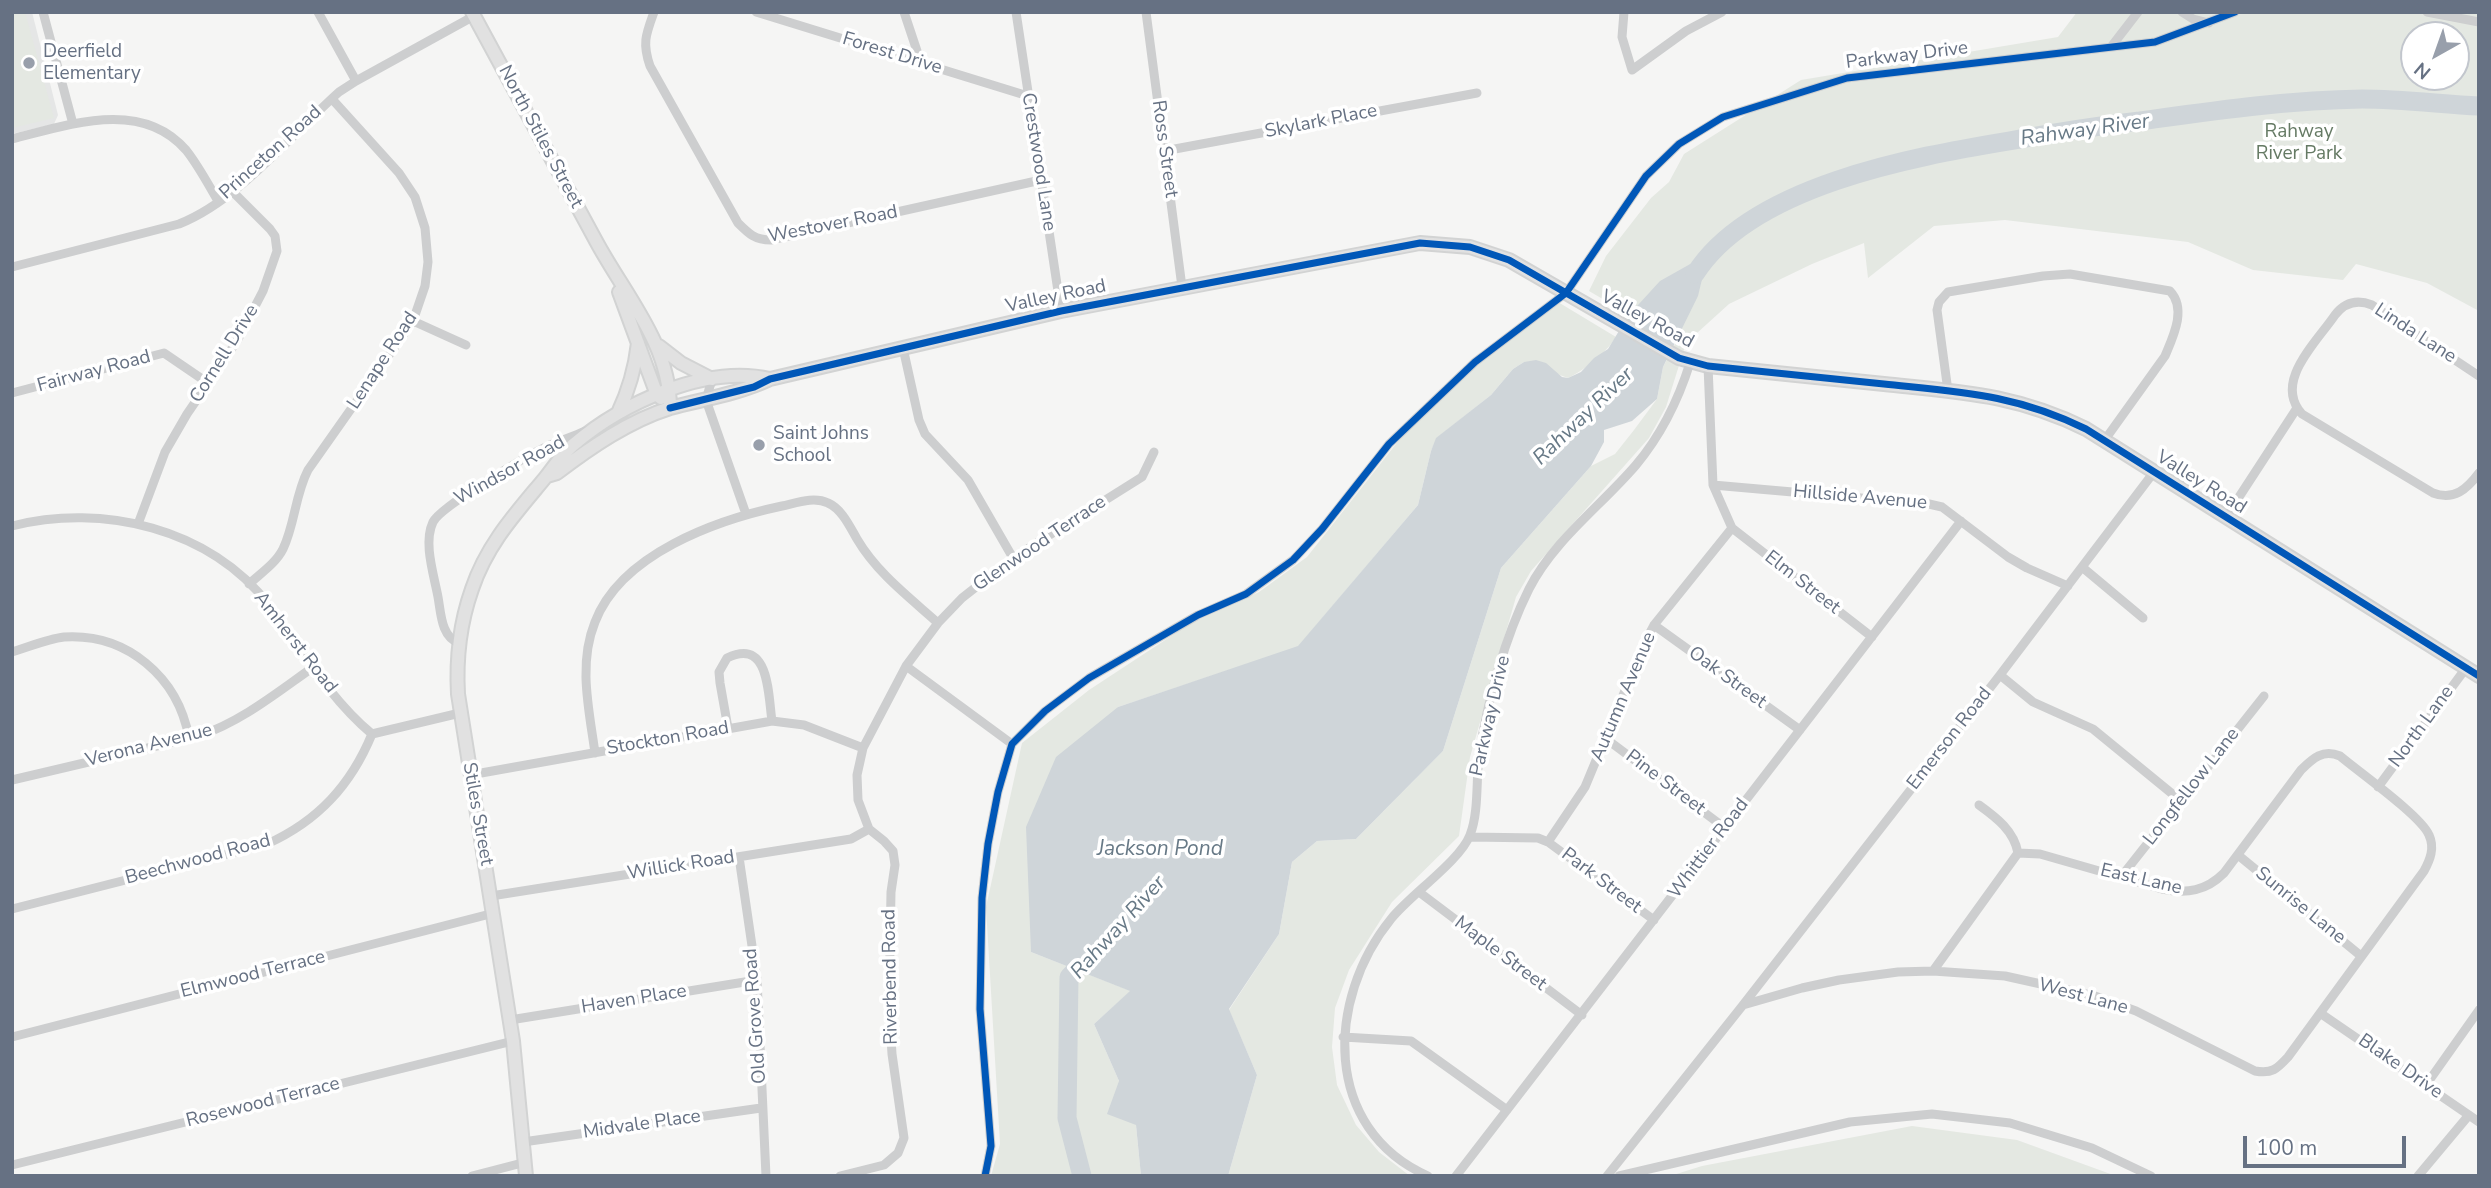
<!DOCTYPE html>
<html>
<head>
<meta charset="utf-8">
<style>
	body { margin:0 }
	#map { position:relative; width:2491px; height:1188px; overflow:hidden; background:#f5f5f4; font-family:"Nunito Sans",sans-serif }
	canvas { display:block }
	.frame { position:absolute; inset:0; border:14px solid #667183; pointer-events:none }
	.north { position:absolute; left:2400px; top:21px; width:70px; height:70px; box-sizing:border-box; background:#fff; border:2px solid #c2c6cd; border-radius:50%; rotate:220deg; font-size:19px; font-weight:700; line-height:28px; text-align:center; color:#667183 }
	.north::after { content:''; display:block; margin:auto; width:24px; height:32px; background:#989fab; clip-path:polygon(50% 0,100% 100%,50% 72%,0 100%) }
	.scale { position:absolute; left:2243px; top:1136px; width:163px; height:32px; box-sizing:border-box; border:4px solid #667183; border-top:0; padding-left:9px; font-size:21px; line-height:24px; white-space:nowrap; color:#667183; -webkit-text-stroke:5px #fff; paint-order:stroke }
</style>
</head>
<body>
<div id="map">
<canvas width="2491" height="1188"></canvas>
<div class="frame"></div>
<div class="north">N</div>
<div class="scale">100 m</div>
</div>
<script>
const c = document.querySelector('canvas').getContext('2d');
c.lineJoin = 'round';
function paint(path, color) { c.fillStyle = color; c.fill(path, 'evenodd'); }
function trace(path, color, width, dash) { c.strokeStyle = color; c.lineWidth = width; c.lineCap = dash ? 'butt' : 'round'; c.setLineDash(dash || []); c.stroke(path); }
function write(font, color, halo, rows, align = 'center') {
  c.font = font + ' "Nunito Sans",sans-serif'; c.lineWidth = 7; c.setLineDash([]); c.textBaseline = 'middle'; c.strokeStyle = halo; c.fillStyle = color; for (const [text, x, y, turn = 0] of rows) {
    c.save(); c.translate(x, y); c.rotate((+turn || 0) * Math.PI / 180); c.textAlign = isNaN(turn) ? turn : align; if (halo) c.strokeText(text, 0, 0); c.fillText(text, 0, 0); c.restore();
  }
}
const built = new Path2D(`
	M 12,12 L 32,12 L 58,115 L 54,124 L 12,134 Z`);
const green = new Path2D(`
	M 12,12 L 25,12 L 54,118 L 12,128 Z
	M 2077,12 L 2479,12 L 2479,311 L 2427,283 L 2356,264 L 2343,280 L 2253,270 L 2188,242 L 2005,220 L 1934,226 L 1868,278 L 1864,243 L 1812,264 L 1729,304 L 1686,343 L 1666,407 L 1649,438 L 1531,571 L 1516,597 L 1470,757 L 1459,836 L 1392,902 L 1349,970 L 1335,1008 L 1332,1047 L 1337,1085 L 1356,1125 L 1379,1152 L 1410,1176 L 1228,1176 L 1257,1075 L 1229,1010 L 1279,934 L 1292,862 L 1317,841 L 1356,839 L 1443,751 L 1501,568 L 1591,466 L 1615,454 L 1634,430 L 1657,399 L 1663,367 L 1676,342 L 1589,291 L 1606,256 L 1651,198 L 1669,182 L 1684,154 L 1801,80 L 2058,37 ZM 2414,35 L 2456,35 L 2456,77 L 2414,77 Z
	M 1558,302 L 1616,337 C 1607,352 1585,370 1568,378 L 1524,362 L 1513,369 L 1491,395 L 1437,438 L 1431,451 L 1418,505 L 1298,647 L 1118,707 L 1031,952 L 1131,991 L 1094,1024 L 1119,1081 L 1136,1125 L 1141,1176 L 991,1176 L 1000,1144 L 986,907 L 1022,743 L 1089,690 L 1191,623 L 1259,592 L 1307,557 L 1407,430 L 1475,362 Z
	M 1912,1126 L 2017,1140 L 2116,1176 L 1670,1176 L 1702,1166 Z`);
const water = new Path2D(`
	M 1708,254 L 1698,296 L 1663,367 L 1657,399 L 1632,421 L 1604,430 L 1604,442 L 1591,466 L 1501,568 L 1443,751 L 1356,839 L 1317,841 L 1292,862 L 1279,934 L 1229,1009 L 1257,1075 L 1228,1176 L 1141,1176 L 1136,1125 L 1107,1114 L 1119,1081 L 1094,1024 L 1130,991 L 1031,952 L 1026,827 L 1056,757 L 1118,707 L 1298,646 L 1418,505 L 1431,451 L 1436,438 L 1491,395 L 1513,369 L 1524,362 L 1536,360 L 1546,363 L 1562,377 L 1568,378 L 1581,372 L 1594,358 L 1608,349 L 1628,316 L 1660,281 Z`);
const river = new Path2D(`
	M 1695,274 C 1751,186 1912,157 2009,141 C 2053,133 2096,126 2140,121 C 2213,111 2288,100 2362,99 C 2401,99 2440,104 2479,106
	M 1082,1176 L 1067,1118 L 1069,977 L 1094,951`);
const street = new Path2D(`
	M 43,12 L 73,124
	M 318,12 L 356,81
	M 654,12 C 646,34 642,43 650,66 L 738,223 C 749,234 755,240 771,240 L 1041,180
	M 756,12 L 1028,96
	M 904,12 L 921,63
	M 1016,12 L 1061,311
	M 1146,12 L 1182,287
	M 1624,12 L 1622,37 L 1632,70 L 1686,31 L 1722,12
	M 2182,12 L 2193,19 L 2209,23
	M 2427,12 L 2479,22
	M 2111,47 L 2138,12
	M 12,139 C 68,125 141,98 186,150 C 198,165 208,184 218,201
	M 1164,151 L 1477,93
	M 12,267 L 179,224 C 238,201 292,134 339,92 L 356,81 L 474,16
	M 413,321 L 466,345
	M 903,348 L 919,420 L 925,434 L 968,480 L 1013,558
	M 2479,376 L 2372,305 C 2357,299 2345,302 2335,315 C 2316,343 2273,382 2302,414 L 2433,493 C 2454,501 2467,489 2479,473
	M 712,379 L 706,400 L 746,514
	M 1948,391 L 1937,310 L 1939,302 L 1948,292 L 2043,276 L 2070,274 L 2170,291 C 2187,309 2173,337 2165,356 L 2104,441
	M 12,393 L 164,353 L 208,383
	M 1713,485 L 1929,504 L 1942,507 L 2008,557 L 2027,568 L 2068,586
	M 2226,517 L 2297,408
	M 138,524 L 165,452 L 187,414 L 237,341 L 263,291 L 277,251 L 275,236 L 270,229 L 233,192
	M 12,526 C 102,503 210,528 269,605 C 302,650 329,698 372,734
	M 1732,528 L 1872,637
	M 2082,567 L 2143,618
	M 249,584 C 261,573 276,563 283,549 C 295,524 295,495 308,470 L 413,321 L 425,286 L 428,262 L 425,228 L 415,197 L 399,173 L 332,99
	M 1654,625 L 1800,730
	M 459,643 C 441,637 441,613 438,597 C 434,575 423,543 433,522 C 441,506 530,454 550,445 C 562,440 574,436 585,431
	M 12,652 C 29,647 47,639 64,637 C 127,633 178,677 189,738
	M 906,666 L 1012,744
	M 2000,675 L 2033,702 L 2093,729 L 2181,801
	M 728,728 L 720,683 L 719,672 L 727,658 C 770,637 768,695 772,721
	M 372,734 L 460,713
	M 1605,738 L 1725,828
	M 595,753 C 589,709 578,664 595,622 C 621,554 716,520 782,506 C 796,503 814,496 828,503 C 842,509 850,527 857,539 C 877,573 909,597 938,623
	M 470,775 L 772,721 L 804,725 L 863,748
	M 12,780 L 199,736 C 242,721 275,694 312,668
	M 2378,787 L 2466,668
	M 1979,805 C 1997,818 2014,831 2018,853
	M 1470,837 L 1538,838 L 1548,842 L 1585,787 L 1646,640 L 1654,625 L 1732,528 L 1713,485 L 1708,366
	M 1548,842 L 1654,920
	M 2238,855 L 2361,956
	M 739,857 L 757,980 L 766,1176
	M 2121,877 L 2264,696
	M 1419,892 L 1582,1015
	M 491,896 L 851,839 L 869,829
	M 12,909 L 267,844 C 318,821 351,785 372,734
	M 1933,971 L 2018,853
	M 1743,1005 L 2000,675 L 2154,472
	M 2320,1013 L 2479,1122
	M 510,1020 L 757,980
	M 12,1037 L 494,913
	M 1343,1037 L 1411,1041 L 1507,1110
	M 2426,1085 L 2479,1010
	M 523,1142 L 761,1108
	M 12,1165 L 513,1041
	M 472,1176 L 526,1162
	M 840,1176 L 884,1165 L 898,1153 L 904,1138 L 892,1054 L 889,1005 L 891,892 L 895,865 L 893,851 L 884,841 L 869,829 L 858,800 L 857,775 L 863,748 L 906,666 L 938,623 L 962,598 L 1013,558 L 1142,477 L 1154,452
	M 985,1176 L 991,1146 L 980,1009 L 982,898 L 988,844 L 998,792 L 1012,744 L 1045,711 L 1089,678 L 1198,615 L 1246,594 L 1293,560 L 1322,529 L 1389,444 L 1475,362 L 1566,293 L 1646,176 L 1679,144 L 1723,117 L 1847,78 L 2155,42 L 2235,12
	M 1428,1176 C 1322,1129 1326,999 1391,919 C 1410,895 1460,861 1470,835 C 1479,813 1476,779 1479,756 C 1487,702 1505,637 1529,589 C 1554,540 1601,506 1636,465 C 1662,434 1678,401 1690,363
	M 1456,1176 L 1961,521
	M 1607,1176 L 1743,1005 L 1802,988 L 1839,980 L 1898,972 L 1933,971 L 2005,976 L 2095,996 L 2136,1011 L 2255,1071 C 2272,1074 2277,1069 2288,1057 L 2424,871 C 2430,860 2435,848 2429,835 C 2421,816 2359,772 2340,756 C 2323,749 2313,758 2301,770 L 2224,873 C 2206,891 2187,894 2162,889 L 2040,854 L 2018,853
	M 1619,1176 L 1850,1122 L 1932,1114 L 2010,1123 L 2092,1148 L 2151,1176
	M 2418,1176 L 2469,1115`);
const secondary = new Path2D(`
	M 472,12 C 513,89 555,165 596,241 C 625,295 670,344 670,408
	M 619,292 L 657,395 L 661,398
	M 659,346 L 681,363 L 712,379
	M 618,413 C 629,390 635,369 638,343
	M 547,476 L 557,473 C 591,447 629,421 670,408 C 704,399 738,394 770,379 L 1061,311 L 1420,243 L 1470,247 L 1509,260 L 1679,358 L 1708,366 C 1766,372 1825,378 1884,384 C 1960,392 2015,394 2086,429 L 2479,676
	M 526,1176 L 513,1041 L 458,694 C 456,659 460,623 472,589 C 487,544 516,513 545,478 C 554,467 561,455 573,445 C 621,404 705,364 770,379`);
const cycleway = new Path2D(`
	M 670,408 L 754,387 L 770,379 L 1061,311 L 1420,243 L 1470,247 L 1509,260 L 1679,358 L 1708,366 C 1766,372 1825,378 1884,384 C 1960,392 2015,394 2086,429 L 2479,676
	M 985,1176 L 991,1146 L 980,1009 L 982,898 L 988,844 L 998,792 L 1012,744 L 1045,711 L 1089,678 L 1198,615 L 1246,594 L 1293,560 L 1322,529 L 1389,444 L 1475,362 L 1566,293 L 1646,176 L 1679,144 L 1723,117 L 1847,78 L 2155,42 L 2235,12`);
const markers = [
	[29,63,7,"#989fab"],
	[759,445,7,"#989fab"]
];
const poiNames = [
	["Deerfield",43,52],
	["Elementary",43,74],
	["Saint Johns",773,434],
	["School",773,456]
];
const streetNames = [
	["Forest Drive",892,54,17],
	["Parkway Drive",1907,56,-7],
	["Skylark Place",1321,122,-11],
	["North Stiles Street",540,137,62],
	["Ross Street",1164,149,82],
	["Princeton Road",271,153,-42],
	["Crestwood Lane",1038,162,81],
	["Westover Road",833,225,-11],
	["Valley Road",1056,297,-12],
	["Valley Road",1647,320,28],
	["Linda Lane",2415,334,33],
	["Cornell Drive",225,354,-58],
	["Lenape Road",383,361,-57],
	["Fairway Road",94,372,-15],
	["Windsor Road",510,471,-29],
	["Valley Road",2201,483,32],
	["Hillside Avenue",1860,498,5],
	["Glenwood Terrace",1040,544,-34],
	["Elm Street",1802,583,38],
	["Amherst Road",295,643,52],
	["Oak Street",1727,678,36],
	["Autumn Avenue",1624,697,-67],
	["Parkway Drive",1491,716,-77],
	["North Lane",2422,727,-54],
	["Stockton Road",668,739,-10],
	["Emerson Road",1950,739,-52],
	["Verona Avenue",149,746,-14],
	["Pine Street",1665,783,37],
	["Longfellow Lane",2192,787,-52],
	["Stiles Street",477,814,80],
	["Whittier Road",1709,849,-53],
	["Beechwood Road",198,860,-15],
	["Willick Road",681,866,-9],
	["East Lane",2141,880,13],
	["Park Street",1601,881,37],
	["Sunrise Lane",2300,906,39],
	["Maple Street",1500,954,37],
	["Elmwood Terrace",253,975,-14],
	["Riverbend Road",891,977,-91],
	["West Lane",2083,997,15],
	["Haven Place",634,1000,-9],
	["Old Grove Road",756,1016,-94],
	["Blake Drive",2400,1067,35],
	["Rosewood Terrace",263,1103,-14],
	["Midvale Place",642,1125,-8]
];
const parkNames = [
	["Rahway",2299,132],
	["River Park",2299,154]
];
const waterNames = [
	["Rahway River",2085,131,-8],
	["Rahway River",1584,417,-44],
	["Jackson Pond",1160,850],
	["Rahway River",1119,928,-48]
];
paint(built, '#e5e6e6');
paint(green, '#e4e8e2');
paint(water, '#cfd5d9');
trace(river, '#cfd5d9', 19);
trace(secondary, '#d2d3d3', 16);
trace(street, '#cdcecf', 9);
trace(secondary, '#e1e1e1', 12);
trace(cycleway, '#0057b8', 7);
for (const [x, y, r, color] of markers) { const dot = new Path2D(); dot.arc(x, y, r, 0, 2 * Math.PI); c.fillStyle = color; c.fill(dot); trace(dot, '#fff', 2.5); }
write('19px', '#667183', '#fff', poiNames, 'left');
write('19px', '#667183', '#fff', streetNames);
write('19px', '#657a64', '#fff', parkNames);
write('italic 21px', '#677986', '#fff', waterNames);
</script>
</body>
</html>
